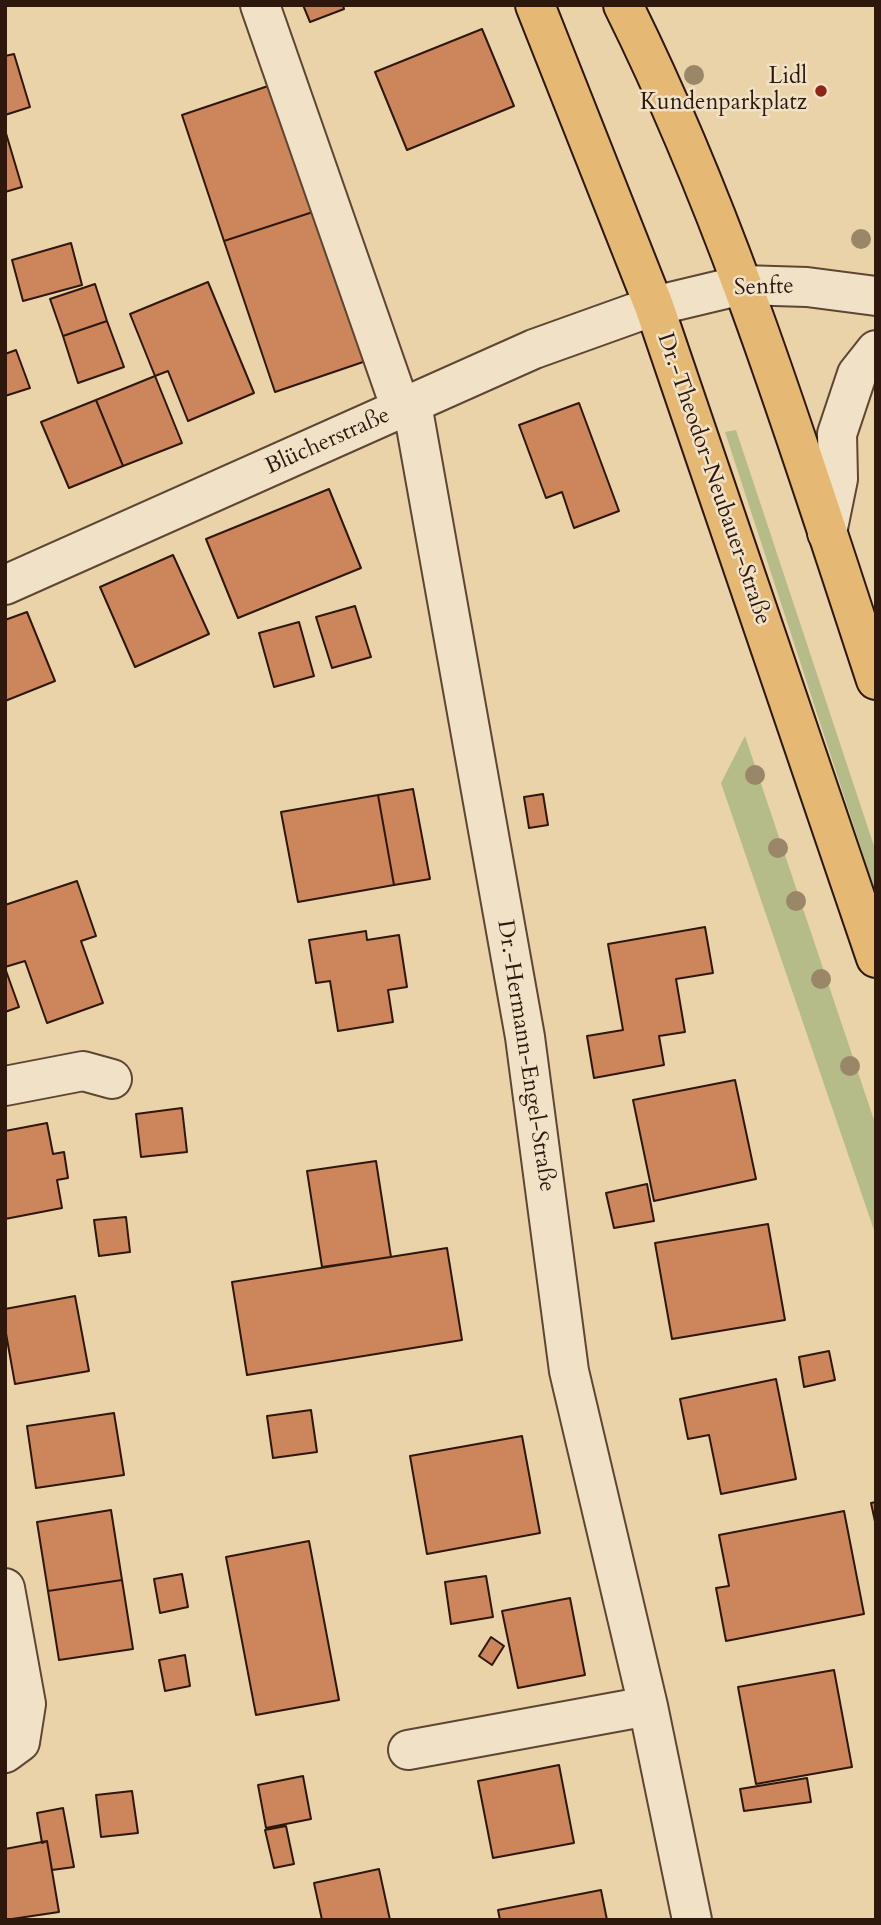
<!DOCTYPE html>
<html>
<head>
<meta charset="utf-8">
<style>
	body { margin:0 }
	#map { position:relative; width:881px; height:1925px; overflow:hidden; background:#ead2a9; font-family:Cardo,serif }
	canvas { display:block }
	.frame { position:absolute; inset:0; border:7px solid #2e170d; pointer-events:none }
</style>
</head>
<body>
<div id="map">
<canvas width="881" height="1925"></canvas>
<div class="frame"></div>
</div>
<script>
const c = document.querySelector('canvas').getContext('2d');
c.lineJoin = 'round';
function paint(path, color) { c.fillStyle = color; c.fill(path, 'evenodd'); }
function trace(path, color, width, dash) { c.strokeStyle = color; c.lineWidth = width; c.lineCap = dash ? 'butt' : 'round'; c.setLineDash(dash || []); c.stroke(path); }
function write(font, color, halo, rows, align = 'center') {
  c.font = font + ' Cardo,serif'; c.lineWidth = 5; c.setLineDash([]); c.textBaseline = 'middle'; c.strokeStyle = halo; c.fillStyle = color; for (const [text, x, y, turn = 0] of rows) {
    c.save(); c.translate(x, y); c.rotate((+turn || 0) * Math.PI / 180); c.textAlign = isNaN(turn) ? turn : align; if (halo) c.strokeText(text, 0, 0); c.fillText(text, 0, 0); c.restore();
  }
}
const green = new Path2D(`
	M 736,430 L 876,852 L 876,894 L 725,432 Z
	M 745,736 L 876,1126 L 876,1236 L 721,783 Z`);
const building = new Path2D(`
	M 303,5 L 343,5 L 344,9 L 310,22 Z
	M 482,29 L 514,106 L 407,150 L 375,72 Z
	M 14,54 L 30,107 L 5,115 L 5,56 Z
	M 274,84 L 316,211 L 224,241 L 182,115 Z
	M 5,130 L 22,187 L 5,192 Z
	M 316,211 L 366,361 L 275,392 L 224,241 Z
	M 71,243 L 82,285 L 23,301 L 12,260 Z
	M 208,282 L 254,393 L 188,421 L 168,371 L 155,376 L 130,314 Z
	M 95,284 L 107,321 L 63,336 L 50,299 Z
	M 107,321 L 124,367 L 78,383 L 63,336 Z
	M 16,350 L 30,388 L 5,396 L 5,354 Z
	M 155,376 L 182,443 L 123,466 L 96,400 Z
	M 96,400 L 123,466 L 69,488 L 41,422 Z
	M 579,403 L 619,511 L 574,528 L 562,492 L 546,498 L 519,425 Z
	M 329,489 L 361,568 L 238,618 L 206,539 Z
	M 173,555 L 209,634 L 135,667 L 100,587 Z
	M 355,606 L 371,657 L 332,668 L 316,617 Z
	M 27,612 L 55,681 L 5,701 L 5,620 Z
	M 299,622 L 314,676 L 274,687 L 259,633 Z
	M 413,789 L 430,879 L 394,885 L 378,795 Z
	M 543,794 L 548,825 L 529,828 L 524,797 Z
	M 378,795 L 394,885 L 298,902 L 281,812 Z
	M 77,881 L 96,936 L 81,941 L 103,1003 L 47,1023 L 25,961 L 5,967 L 5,905 Z
	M 705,927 L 713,973 L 676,979 L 685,1032 L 659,1036 L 664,1065 L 594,1078 L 587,1036 L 623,1030 L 608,944 Z
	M 366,931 L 367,940 L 399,935 L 407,987 L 388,990 L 393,1022 L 338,1031 L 330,981 L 316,983 L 309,940 Z
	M 5,968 L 19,1007 L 5,1012 Z
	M 735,1080 L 756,1179 L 654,1201 L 633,1100 Z
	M 182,1108 L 187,1152 L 141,1157 L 136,1114 Z
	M 47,1123 L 53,1154 L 64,1152 L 68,1178 L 57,1180 L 62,1208 L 5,1219 L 5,1131 Z
	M 376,1161 L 391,1257 L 322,1267 L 307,1171 Z
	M 647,1184 L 654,1221 L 614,1228 L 606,1193 Z
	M 126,1217 L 130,1252 L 99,1256 L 94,1220 Z
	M 768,1224 L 785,1320 L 672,1339 L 655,1243 Z
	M 447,1248 L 462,1340 L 247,1375 L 232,1282 Z
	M 75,1296 L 89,1371 L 15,1384 L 5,1328 L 5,1309 Z
	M 829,1351 L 835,1380 L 804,1387 L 799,1357 Z
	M 776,1379 L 796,1479 L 721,1494 L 709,1435 L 688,1439 L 680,1399 Z
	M 311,1410 L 317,1452 L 273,1458 L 267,1416 Z
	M 114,1413 L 124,1475 L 36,1488 L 27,1426 Z
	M 522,1436 L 540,1533 L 427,1554 L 410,1456 Z
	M 876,1502 L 876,1526 L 871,1503 Z
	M 111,1510 L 122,1580 L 48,1591 L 37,1522 Z
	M 844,1511 L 864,1614 L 726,1641 L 716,1588 L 729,1586 L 719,1535 Z
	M 309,1541 L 339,1700 L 256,1715 L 226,1557 Z
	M 182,1574 L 188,1607 L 160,1613 L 154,1579 Z
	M 486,1576 L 493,1617 L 451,1624 L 445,1582 Z
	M 122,1580 L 133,1649 L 59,1660 L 48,1591 Z
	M 570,1598 L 585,1675 L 518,1688 L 502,1611 Z
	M 491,1637 L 504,1646 L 492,1665 L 479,1656 Z
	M 185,1655 L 190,1686 L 165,1691 L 159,1660 Z
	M 834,1670 L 852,1767 L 756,1784 L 738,1687 Z
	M 559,1765 L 574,1843 L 493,1858 L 478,1781 Z
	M 303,1776 L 311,1819 L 266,1828 L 258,1785 Z
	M 807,1778 L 811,1802 L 744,1811 L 740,1789 Z
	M 132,1791 L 138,1833 L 101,1837 L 96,1795 Z
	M 63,1808 L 74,1867 L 52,1870 L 47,1841 L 42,1843 L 37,1813 Z
	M 286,1826 L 294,1864 L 274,1868 L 265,1830 Z
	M 47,1841 L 59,1912 L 5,1920 L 5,1849 Z
	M 379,1869 L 390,1920 L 322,1920 L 314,1883 Z
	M 601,1890 L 607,1920 L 500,1920 L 498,1910 Z`);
const minor = new Path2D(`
	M 260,5 L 401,409
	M 412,404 L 525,1037 L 569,1371 L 648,1706 L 692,1920
	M 827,533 L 838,479 L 837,434 L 857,374 L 876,350
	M 5,585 L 534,349 L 654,306 L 742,285 L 807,287 L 876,296
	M 5,1086 L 83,1071 L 112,1079
	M 5,1588 L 26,1704 L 20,1742 L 5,1753
	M 408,1750 L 648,1706`);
const major = new Path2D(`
	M 535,5 L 654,306 L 876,958
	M 623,5 C 730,220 801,453 876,680`);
const trees = [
	[694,75],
	[861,239],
	[755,775],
	[778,848],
	[796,901],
	[821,979],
	[850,1066]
];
const markers = [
	[821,91,7,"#8f2418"]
];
const poiNames = [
	["Lidl",807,78],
	["Kundenparkplatz",807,104]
];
const streetNames = [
	["Senfte",764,288,-2],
	["Blücherstraße",328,442,-24],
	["Dr.-Theodor-Neubauer-Straße",713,479,71],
	["Dr.-Hermann-Engel-Straße",525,1056,81]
];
paint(green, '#b5bc89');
paint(building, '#cd865c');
trace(building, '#2e170d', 2);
trace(minor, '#5d4634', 42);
trace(major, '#2e170d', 42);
trace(minor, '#f1e2c7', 38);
trace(major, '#e5b974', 38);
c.fillStyle = '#998768';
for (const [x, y] of trees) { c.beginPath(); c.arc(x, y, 10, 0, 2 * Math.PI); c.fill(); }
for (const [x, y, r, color] of markers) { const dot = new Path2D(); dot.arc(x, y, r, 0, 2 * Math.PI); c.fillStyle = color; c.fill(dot); trace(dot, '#f1e2c7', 2.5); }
write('23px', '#2e170d', '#f1e2c7', poiNames, 'right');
write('23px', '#2e170d', '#f1e2c7', streetNames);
</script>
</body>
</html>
